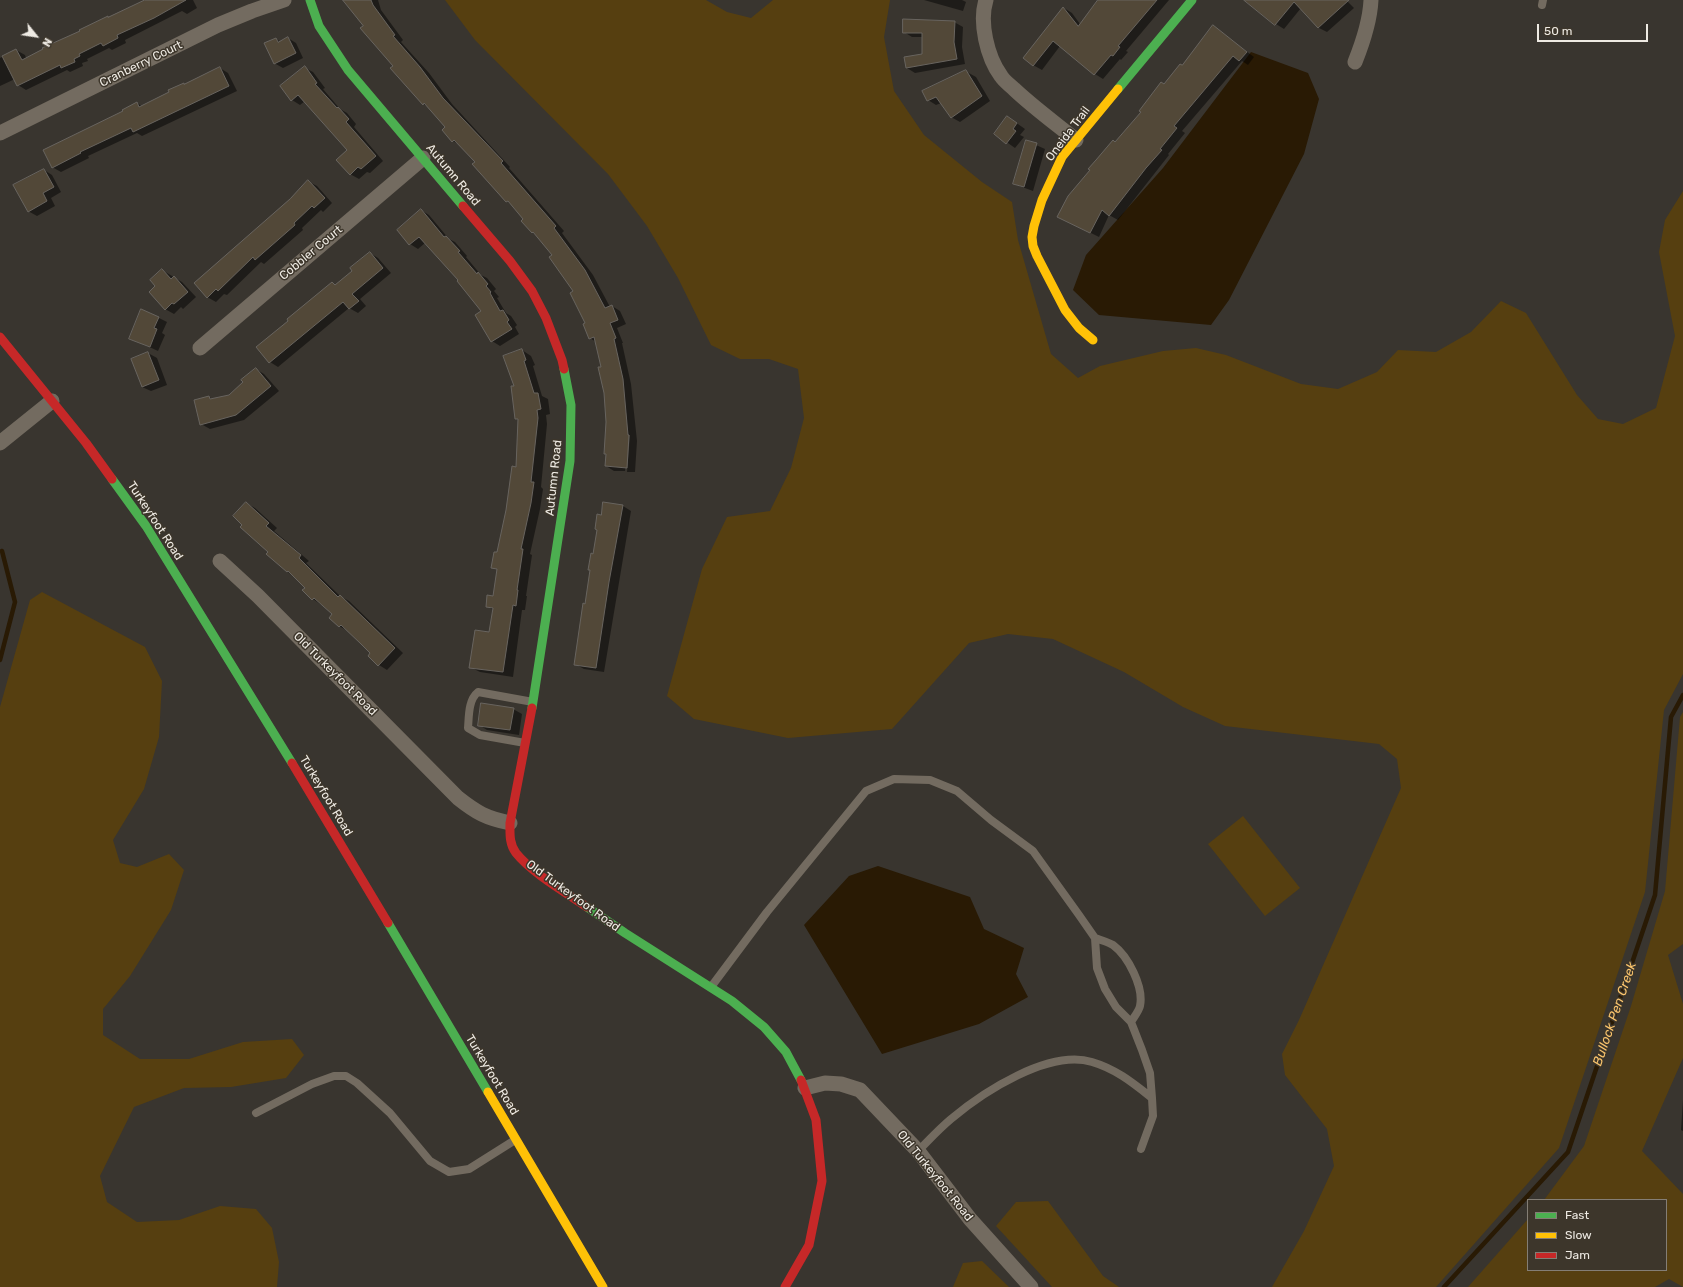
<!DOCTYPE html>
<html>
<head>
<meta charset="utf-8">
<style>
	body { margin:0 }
	#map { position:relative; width:1683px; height:1287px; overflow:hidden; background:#39352f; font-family:Rubik,sans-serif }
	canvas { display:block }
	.legend { position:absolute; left:1527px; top:1199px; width:140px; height:72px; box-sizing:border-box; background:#3d362b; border:1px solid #847e75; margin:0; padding:5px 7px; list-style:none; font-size:12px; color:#eeeae3 }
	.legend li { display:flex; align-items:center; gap:8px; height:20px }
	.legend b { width:20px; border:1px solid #847e75 }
	.north { position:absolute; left:16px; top:16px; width:40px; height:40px; -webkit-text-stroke:3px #3d362b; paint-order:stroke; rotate:120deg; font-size:11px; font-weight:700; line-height:16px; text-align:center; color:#eeeae3 }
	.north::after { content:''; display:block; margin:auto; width:14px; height:18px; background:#eeeae3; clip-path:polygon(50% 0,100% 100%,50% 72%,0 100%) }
	.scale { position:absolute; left:1537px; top:24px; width:111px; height:18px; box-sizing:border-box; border:2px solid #eeeae3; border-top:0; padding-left:5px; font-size:12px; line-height:14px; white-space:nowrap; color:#eeeae3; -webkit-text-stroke:3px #3d362b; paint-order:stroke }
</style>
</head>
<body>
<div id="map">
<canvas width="1683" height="1287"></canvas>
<ul class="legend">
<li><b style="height:5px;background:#4caf50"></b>Fast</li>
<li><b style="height:5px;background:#ffc107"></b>Slow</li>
<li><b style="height:5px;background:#c62828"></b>Jam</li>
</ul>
<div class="north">N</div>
<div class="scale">50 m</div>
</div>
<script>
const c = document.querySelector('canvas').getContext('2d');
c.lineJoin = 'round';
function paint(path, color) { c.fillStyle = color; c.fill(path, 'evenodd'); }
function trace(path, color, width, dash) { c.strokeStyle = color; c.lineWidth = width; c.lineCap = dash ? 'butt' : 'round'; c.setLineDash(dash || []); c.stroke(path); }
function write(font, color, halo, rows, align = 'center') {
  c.font = font + ' Rubik,sans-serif'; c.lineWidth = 3; c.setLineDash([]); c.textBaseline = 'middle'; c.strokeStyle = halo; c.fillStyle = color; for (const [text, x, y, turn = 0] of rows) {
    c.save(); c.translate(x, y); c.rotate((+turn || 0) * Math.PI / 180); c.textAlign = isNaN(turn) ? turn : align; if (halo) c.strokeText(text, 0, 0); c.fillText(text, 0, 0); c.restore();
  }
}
const green = new Path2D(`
	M 445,0 L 706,0 L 727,12 L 751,18 L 773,0 L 890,0 L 884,37 L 894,91 L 924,135 L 982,182 L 1012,202 L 1018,240 L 1051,354 L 1078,378 L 1100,366 L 1163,351 L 1196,348 L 1226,355 L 1301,384 L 1338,389 L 1377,372 L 1398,350 L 1436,352 L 1471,332 L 1501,301 L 1526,313 L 1577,395 L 1598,419 L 1623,424 L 1656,408 L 1675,336 L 1659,252 L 1665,220 L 1683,191 L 1683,674 L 1664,710 L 1645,892 L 1559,1148 L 1436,1287 L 1272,1287 L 1304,1231 L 1334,1166 L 1327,1129 L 1285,1075 L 1282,1054 L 1299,1020 L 1401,788 L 1397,759 L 1379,744 L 1225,726 L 1183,707 L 1124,672 L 1053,639 L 1008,634 L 969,643 L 892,729 L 788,738 L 694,719 L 667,696 L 702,569 L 727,517 L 770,511 L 791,468 L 804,418 L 798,369 L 769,359 L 740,359 L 711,345 L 678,278 L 647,226 L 608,174 L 475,40 Z
	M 42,592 L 145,647 L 162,681 L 159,737 L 144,789 L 113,840 L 120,863 L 137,867 L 169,854 L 184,870 L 171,910 L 130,976 L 103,1009 L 103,1035 L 140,1059 L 189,1059 L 243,1042 L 292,1039 L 304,1055 L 286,1078 L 231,1087 L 184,1088 L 134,1107 L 100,1176 L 107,1202 L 137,1222 L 179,1220 L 220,1206 L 256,1209 L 272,1228 L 279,1262 L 277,1287 L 0,1287 L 0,707 L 30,600 Z
	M 1683,712 L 1683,944 L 1668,955 L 1683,1004 L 1683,1058 L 1642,1151 L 1683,1194 L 1683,1287 L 1669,1279 L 1655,1287 L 1468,1287 L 1528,1219 L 1528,1270 L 1666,1270 L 1666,1200 L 1544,1200 L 1584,1146 L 1631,1006 L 1665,891 L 1680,717 Z
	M 1243,816 L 1300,888 L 1265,916 L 1208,844 Z
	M 1048,1201 L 1103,1276 L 1119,1287 L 1052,1287 L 996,1226 L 1016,1202 Z
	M 982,1261 L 1009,1287 L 953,1287 L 963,1263 Z`);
const water = new Path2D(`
	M 1251,52 L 1308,73 L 1319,99 L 1304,154 L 1229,300 L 1211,325 L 1099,315 L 1073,290 L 1086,255 L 1163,168 Z
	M 878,866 L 970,897 L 984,929 L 1024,948 L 1016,974 L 1028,997 L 979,1024 L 882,1054 L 804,925 L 849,876 Z`);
const shadow = new Path2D(`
	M 148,0 L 193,0 L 197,8 L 187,14 L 182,11 L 125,40 L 126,43 L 112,50 L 109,48 L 87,59 L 88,61 L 82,63 L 83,66 L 70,72 L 67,70 L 26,90 L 18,85 L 15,79 L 0,86 L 0,58 L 16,50 L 25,55 L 26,58 Z
	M 348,0 L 378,0 L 381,10 L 403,40 L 401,42 L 429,73 L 452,104 L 510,167 L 509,168 L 564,231 L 562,233 L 593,275 L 610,307 L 612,306 L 620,311 L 626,324 L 617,328 L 623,343 L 622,343 L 631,384 L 637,441 L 635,472 L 627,472 L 630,435 L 628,435 L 625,471 L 614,471 L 606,466 L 607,455 L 605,454 L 607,422 L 602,367 L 596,342 L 590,338 L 585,324 L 587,323 L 575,291 L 554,256 L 537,235 L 532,232 L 525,219 L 512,204 L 507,201 L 476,162 L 462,146 L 453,141 L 447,127 L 429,107 L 423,104 L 394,66 Z
	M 924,0 L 962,0 L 966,2 L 963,11 Z
	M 1099,0 L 1169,0 L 1126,51 L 1128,52 L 1121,60 L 1120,59 L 1103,79 L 1095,74 L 1060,46 L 1042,70 L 1033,65 L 1064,8 L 1072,13 L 1080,24 Z
	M 1246,0 L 1346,0 L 1354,8 L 1327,32 L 1319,28 L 1301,8 L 1284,29 L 1276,24 Z
	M 954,22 L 963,27 L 962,47 L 965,64 L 915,73 L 907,68 L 905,58 L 923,55 L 923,37 L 912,37 L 904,32 Z
	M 1214,27 L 1254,57 L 1248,65 L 1242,61 L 1182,131 L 1185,133 L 1168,154 L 1169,155 L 1118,220 L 1109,215 L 1099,237 L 1067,221 L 1115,143 L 1164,85 L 1183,66 Z
	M 288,38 L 296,43 L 303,58 L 283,68 L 274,63 L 276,39 L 281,42 Z
	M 220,68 L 228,73 L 237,91 L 142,136 L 137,133 L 88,156 L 89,158 L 61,172 L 52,167 L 124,112 L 137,103 L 143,107 L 171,93 L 184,84 L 185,84 Z
	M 305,68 L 313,72 L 325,88 L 323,89 L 340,109 L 347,113 L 356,124 L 354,127 L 383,161 L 370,173 L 367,172 L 359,179 L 350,174 L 349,150 L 305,101 L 300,105 L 292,100 Z
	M 967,72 L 976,77 L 990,101 L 960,122 L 951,117 L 941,103 L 936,105 L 928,100 Z
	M 1008,117 L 1025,129 L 1020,135 L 1024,137 L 1015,148 L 995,134 Z
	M 1027,141 L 1045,149 L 1033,191 L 1014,184 Z
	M 44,170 L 52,175 L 61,192 L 51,198 L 55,206 L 37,216 L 28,211 Z
	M 309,182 L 317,186 L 332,203 L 323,212 L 321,210 L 302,228 L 303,230 L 264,264 L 261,262 L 227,295 L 224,294 L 216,302 L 207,297 L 290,200 Z
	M 421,210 L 429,215 L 449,239 L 455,242 L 467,256 L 466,257 L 481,275 L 487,278 L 496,289 L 494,291 L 499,297 L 497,298 L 506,313 L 511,316 L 517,325 L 515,327 L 519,334 L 500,346 L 492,341 L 483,311 L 459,280 L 425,243 L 418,249 L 410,244 Z
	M 370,253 L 378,258 L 391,273 L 360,299 L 366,306 L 358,313 L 349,308 L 278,367 L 270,362 L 258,348 L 332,283 L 336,285 L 354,271 Z
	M 162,270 L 182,282 L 196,297 L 183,309 L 181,307 L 174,314 L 165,309 Z
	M 159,318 L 167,322 L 162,333 L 165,335 L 158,351 L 130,338 Z
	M 522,350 L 531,356 L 535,365 L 533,366 L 542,396 L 548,399 L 550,414 L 546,415 L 547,424 L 541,487 L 543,489 L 540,509 L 530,554 L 532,555 L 526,596 L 527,596 L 525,610 L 522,610 L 513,677 L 480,672 L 470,667 L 489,633 L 493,610 L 487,606 L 494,597 L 498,570 L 492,567 L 498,553 L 517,468 L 519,420 L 516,419 L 515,387 Z
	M 148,353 L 157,358 L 167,385 L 151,391 L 142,387 Z
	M 256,369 L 264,374 L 279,391 L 244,420 L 210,429 L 201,424 L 209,397 L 213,399 L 229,395 L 245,382 Z
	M 246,503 L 255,508 L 277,528 L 274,531 L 309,561 L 306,563 L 340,596 L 349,601 L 403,653 L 387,670 L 379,665 L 372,653 L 348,631 L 339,626 L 334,614 L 313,599 L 304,590 L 306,588 L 287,571 L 243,525 Z
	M 603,503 L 623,506 L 631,511 L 604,672 L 584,669 L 575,664 Z
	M 513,709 L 522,714 L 519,735 L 487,730 L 479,725 Z
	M 1683,1100 L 1683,1131 L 1681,1130 Z`);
const stream = new Path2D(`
	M 0,660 L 15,602 L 2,551
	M 1444,1287 L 1568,1152 L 1655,895 L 1671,717 L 1683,695`);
const building = new Path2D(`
	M 145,0 L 186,0 L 154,18 L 117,35 L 118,38 L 103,46 L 101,43 L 79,54 L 80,56 L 74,59 L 75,62 L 61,68 L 60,65 L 17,86 L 2,56 L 16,49 L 22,60 L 43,49 L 42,48 L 80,31 L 79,30 L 108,16 L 108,17 Z
	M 343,0 L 371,0 L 373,5 L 395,35 L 393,36 L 420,67 L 443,98 L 503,161 L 501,163 L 556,226 L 554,228 L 585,270 L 605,308 L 612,305 L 618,320 L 610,323 L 616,338 L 614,339 L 623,379 L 628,435 L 629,435 L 627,468 L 605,466 L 606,454 L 604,454 L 606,422 L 604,393 L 598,367 L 601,367 L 594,337 L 589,339 L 583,324 L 585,323 L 570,293 L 573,291 L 549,257 L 552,255 L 533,232 L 532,233 L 521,221 L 523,219 L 508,201 L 506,202 L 472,164 L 475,162 L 454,140 L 452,142 L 442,130 L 445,127 L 424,103 L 423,105 L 390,68 L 393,66 L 360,28 L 363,26 Z
	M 1098,0 L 1157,0 L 1118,46 L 1120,47 L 1113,56 L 1111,55 L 1094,75 L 1053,41 L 1033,66 L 1023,58 L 1063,7 L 1078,26 Z
	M 1244,0 L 1349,0 L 1318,28 L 1294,2 L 1275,25 Z
	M 903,19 L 955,21 L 954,42 L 957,59 L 906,68 L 904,57 L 922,54 L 922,33 L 903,33 Z
	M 1213,25 L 1247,52 L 1239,61 L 1233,56 L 1174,126 L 1177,128 L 1160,149 L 1162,150 L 1146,168 L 1109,216 L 1102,210 L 1090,233 L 1057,217 L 1068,196 L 1090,170 L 1088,169 L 1096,160 L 1113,140 L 1115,142 L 1141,112 L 1139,111 L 1161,82 L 1164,84 L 1180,64 L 1182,65 Z
	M 288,37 L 296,53 L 274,64 L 264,43 L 276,38 L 278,42 Z
	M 305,66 L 317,83 L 315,84 L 337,108 L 338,107 L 349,119 L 346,122 L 376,156 L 361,169 L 358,167 L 350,175 L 336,160 L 347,150 L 298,95 L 291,101 L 280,86 Z
	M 220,67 L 229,86 L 133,132 L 131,128 L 80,152 L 81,153 L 52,168 L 43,150 L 123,111 L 122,110 L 137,102 L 139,107 L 169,92 L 168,90 L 184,83 L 184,84 Z
	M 966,70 L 982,96 L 951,118 L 936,97 L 927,101 L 922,91 Z
	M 1007,116 L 1017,123 L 1013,129 L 1016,131 L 1006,144 L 994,134 Z
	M 1026,140 L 1037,143 L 1024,187 L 1013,184 Z
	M 44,169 L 54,187 L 43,193 L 47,201 L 28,212 L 13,185 Z
	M 308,180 L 325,198 L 314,208 L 312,206 L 294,223 L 295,225 L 255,260 L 253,257 L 218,291 L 216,289 L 207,298 L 194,283 L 290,199 Z
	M 421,209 L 444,237 L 446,236 L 460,251 L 458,252 L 477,274 L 478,272 L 488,284 L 486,286 L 491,292 L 490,293 L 500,311 L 503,310 L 509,320 L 507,322 L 512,329 L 491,342 L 475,315 L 481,311 L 457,281 L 458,280 L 419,237 L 409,245 L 397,230 Z
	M 370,252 L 383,268 L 352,294 L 359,301 L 349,309 L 343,302 L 269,363 L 256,347 L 288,321 L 287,319 L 332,282 L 335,285 L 352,271 L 350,268 Z
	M 162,269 L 171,279 L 174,276 L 188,292 L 174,304 L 172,303 L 165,310 L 149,292 L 155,286 L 150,280 Z
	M 141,309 L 159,317 L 154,328 L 157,329 L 150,347 L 129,339 Z
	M 522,349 L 526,360 L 524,361 L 534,393 L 538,393 L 541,409 L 537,410 L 538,418 L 531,482 L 534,482 L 531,503 L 521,549 L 523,549 L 517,590 L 518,590 L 516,606 L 513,605 L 503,672 L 469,668 L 475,630 L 489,632 L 493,608 L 486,607 L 487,595 L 493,596 L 497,569 L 491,568 L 494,552 L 497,552 L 506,510 L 512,466 L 516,467 L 518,419 L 515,419 L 511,386 L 514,386 L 503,356 Z
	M 148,352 L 159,380 L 142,387 L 131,359 Z
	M 256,368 L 271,386 L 236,415 L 200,425 L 194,400 L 209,396 L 210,399 L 229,395 L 243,382 L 241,380 Z
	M 246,502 L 269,523 L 266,526 L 301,555 L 299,558 L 338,597 L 340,595 L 395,648 L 378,666 L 368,656 L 370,653 L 361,644 L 341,625 L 339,627 L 329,618 L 332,614 L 314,598 L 312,600 L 302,590 L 305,588 L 288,571 L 287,572 L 266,554 L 268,552 L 240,527 L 242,525 L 233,516 Z
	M 603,502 L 623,505 L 609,582 L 596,668 L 574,665 L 583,603 L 585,604 L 590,570 L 588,570 L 591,553 L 593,554 L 597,530 L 595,529 L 597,514 L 601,515 Z
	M 481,703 L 514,708 L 510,730 L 478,726 Z`);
const lane = new Path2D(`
	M 1542,5 L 1543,0
	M 525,743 L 480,735 L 468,728 C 469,717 468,700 478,692 L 533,702
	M 1095,938 C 1100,940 1108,942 1113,945 C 1128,956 1144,987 1140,1006 C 1139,1011 1134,1017 1131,1022
	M 711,987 L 767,912 L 866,791 L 894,779 L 930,780 L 957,791 L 991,820 L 1033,851 L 1079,915 L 1095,938 L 1097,968 L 1105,989 L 1116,1007 L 1131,1022 L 1142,1050 L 1150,1073 L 1152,1098
	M 256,1113 L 312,1084 L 334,1076 L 346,1076 L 357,1083 L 390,1113 L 430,1161 L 449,1172 L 469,1169 L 515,1140
	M 918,1151 C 929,1140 939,1129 951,1119 C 983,1092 1049,1049 1092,1062 C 1116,1069 1133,1083 1152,1098 L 1153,1116 L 1141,1149`);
const street = new Path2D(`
	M 986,0 C 979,22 987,57 1001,76 C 1004,81 1010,85 1014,89 C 1033,107 1055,123 1076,140
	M 1355,62 C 1363,42 1370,22 1371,0
	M 0,133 L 218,25 L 252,11 L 284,0
	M 200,348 L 423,158
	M 0,443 L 52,401
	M 220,561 L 258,596 L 458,798 C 477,813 486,818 510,823
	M 805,1088 L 825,1083 L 841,1084 L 860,1090 L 918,1151 L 970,1219 L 1031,1287`);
const fast = new Path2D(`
	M 310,0 L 319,26 L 348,70 L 463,206
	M 1118,89 L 1192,0
	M 112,479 L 146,526 L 292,763
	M 532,708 L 570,461 L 571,405 L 564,369
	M 587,907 L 625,933 L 732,1001 L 764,1027 L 786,1052 L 801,1080
	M 388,923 L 488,1092`);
const slow = new Path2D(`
	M 1093,340 L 1079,328 L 1065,310 L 1037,256 L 1033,246 L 1032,237 L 1034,226 L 1042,200 L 1062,157 L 1118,89
	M 488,1092 L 603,1287`);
const jam = new Path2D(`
	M 463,206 L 510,261 L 532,291 L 546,318 L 562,360 L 564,369
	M 0,337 L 86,443 L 112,479
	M 532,708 L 510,823 C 510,833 509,844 516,853 C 532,873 565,892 587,907
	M 292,763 L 388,923
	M 785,1287 L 809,1245 L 822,1181 L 816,1120 L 801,1080`);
const streetNames = [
	["Cranberry Court",141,64,-26],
	["Oneida Trail",1068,134,-53],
	["Autumn Road",453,175,50],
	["Cobbler Court",311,253,-40],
	["Autumn Road",554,478,-84],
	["Turkeyfoot Road",155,521,57],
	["Old Turkeyfoot Road",335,674,45],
	["Turkeyfoot Road",326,796,59],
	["Old Turkeyfoot Road",573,896,36],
	["Turkeyfoot Road",492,1075,59],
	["Old Turkeyfoot Road",935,1176,51]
];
const waterNames = [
	["Bullock Pen Creek",1615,1014,-71]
];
paint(green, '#563f10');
paint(water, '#291a04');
paint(shadow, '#0007');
trace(stream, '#291a04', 4.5);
paint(building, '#524838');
trace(building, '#68645f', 1);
trace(lane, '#736b60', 8);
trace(street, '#736b60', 15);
trace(fast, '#4caf50', 9);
trace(slow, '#ffc107', 9);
trace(jam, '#c62828', 9);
write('12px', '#eeeae3', '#3d362b', streetNames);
write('italic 13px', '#fbc56d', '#3d362b', waterNames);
</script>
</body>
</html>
